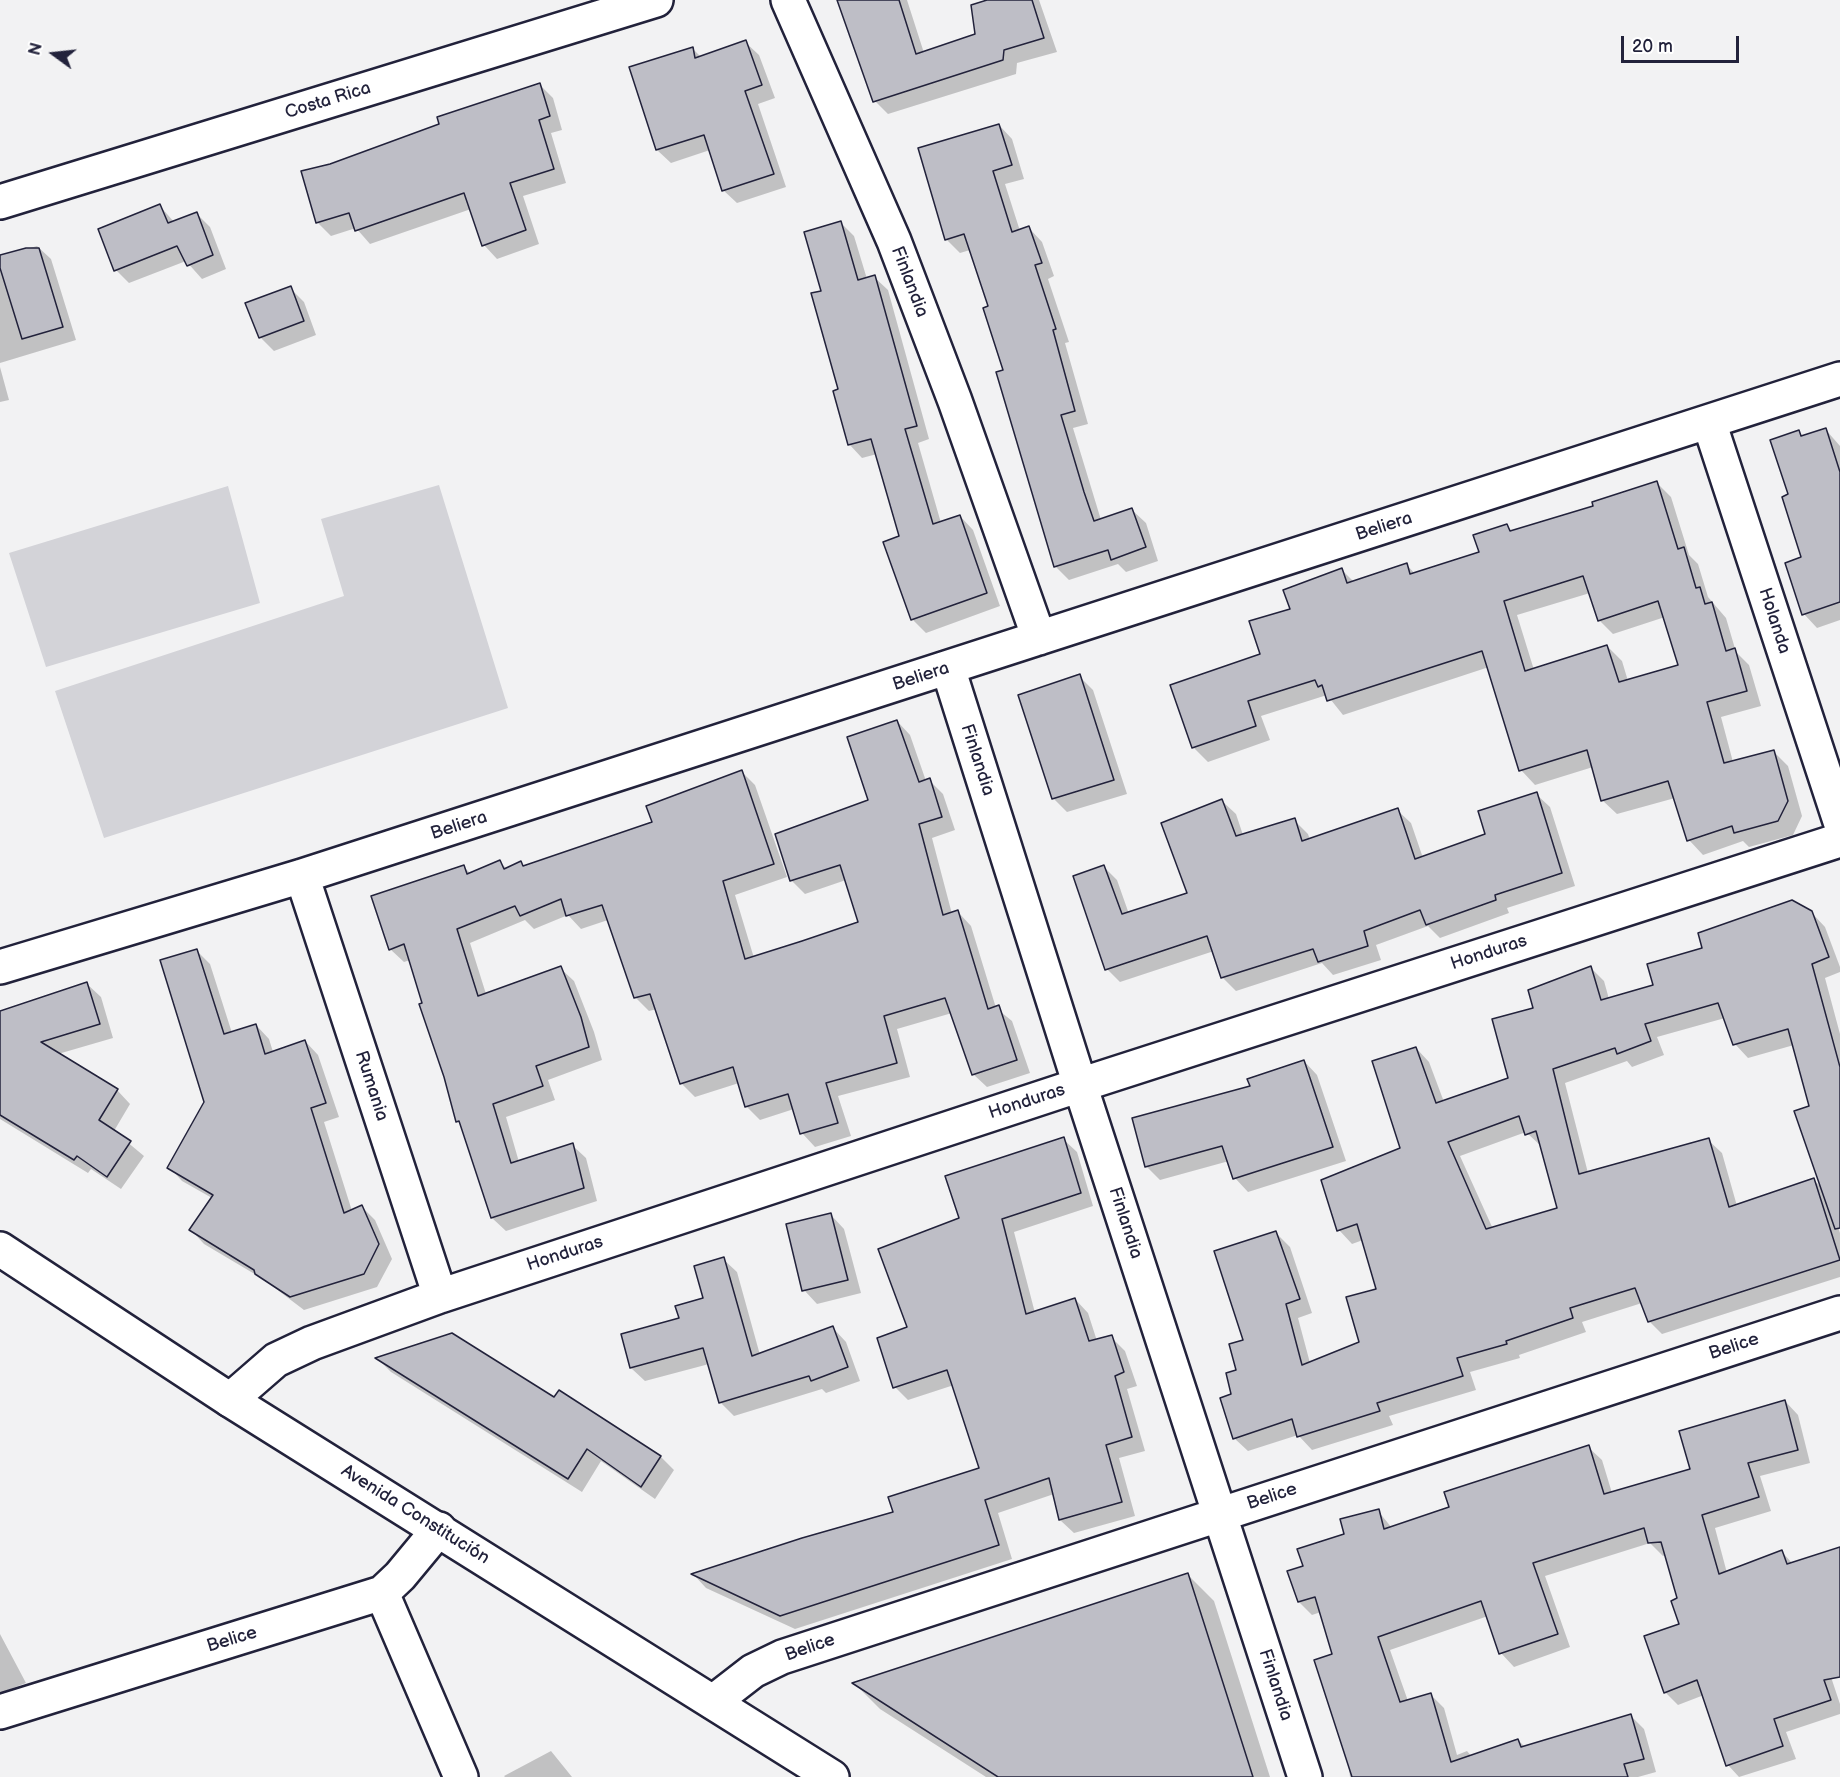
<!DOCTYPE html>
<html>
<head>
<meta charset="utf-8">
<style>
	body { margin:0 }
	#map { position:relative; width:1840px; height:1777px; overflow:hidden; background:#f2f2f3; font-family:"Balsamiq Sans",sans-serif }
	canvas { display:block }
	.north { position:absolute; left:24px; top:24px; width:60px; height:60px; -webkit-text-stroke:4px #fff; paint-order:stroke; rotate:285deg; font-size:16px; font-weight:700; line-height:24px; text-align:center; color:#22223b }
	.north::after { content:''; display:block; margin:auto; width:21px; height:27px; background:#22223b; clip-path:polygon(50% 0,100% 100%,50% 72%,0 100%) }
	.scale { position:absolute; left:1621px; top:36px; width:118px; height:27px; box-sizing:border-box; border:3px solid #22223b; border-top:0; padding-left:8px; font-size:18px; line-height:21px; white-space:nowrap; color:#22223b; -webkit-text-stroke:4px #fff; paint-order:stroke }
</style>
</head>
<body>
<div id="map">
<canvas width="1840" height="1777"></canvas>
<div class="north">N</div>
<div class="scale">20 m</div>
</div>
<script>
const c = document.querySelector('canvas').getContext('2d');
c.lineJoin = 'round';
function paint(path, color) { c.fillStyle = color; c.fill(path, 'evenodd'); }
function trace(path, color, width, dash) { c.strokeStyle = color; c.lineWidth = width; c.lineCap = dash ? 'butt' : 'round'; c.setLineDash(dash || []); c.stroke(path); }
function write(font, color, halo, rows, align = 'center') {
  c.font = font + ' "Balsamiq Sans",sans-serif'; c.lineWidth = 6; c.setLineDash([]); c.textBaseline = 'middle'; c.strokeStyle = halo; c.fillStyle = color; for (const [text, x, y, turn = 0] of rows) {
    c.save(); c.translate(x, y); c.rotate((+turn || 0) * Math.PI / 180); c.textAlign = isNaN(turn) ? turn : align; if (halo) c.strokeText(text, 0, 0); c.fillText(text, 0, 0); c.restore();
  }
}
const green = new Path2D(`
	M 439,485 L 508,708 L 104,838 L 55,691 L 344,596 L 321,519 Z
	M 228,486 L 260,603 L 46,667 L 9,553 Z`);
const shadow = new Path2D(`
	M 849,0 L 907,0 L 924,53 L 977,35 L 993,0 L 1039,0 L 1057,52 L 1017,63 L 1016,74 L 888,114 L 875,101 Z
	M 745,42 L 759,55 L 775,98 L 758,104 L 786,187 L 737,203 L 723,190 L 710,150 L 671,163 L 657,150 L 693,49 L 702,58 Z
	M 539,84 L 553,98 L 562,130 L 551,133 L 566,183 L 523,196 L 539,244 L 497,259 L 484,245 L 471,209 L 370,244 L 356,228 L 331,236 L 317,222 L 330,166 L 441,125 Z
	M 999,125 L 1012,139 L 1024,179 L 1005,184 L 1020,231 L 1029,228 L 1042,242 L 1054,276 L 1048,279 L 1069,342 L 1065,343 L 1088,424 L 1073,428 L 1101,520 L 1132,510 L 1146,523 L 1158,561 L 1126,572 L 1118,564 L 1069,580 L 1055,566 L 997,373 L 1005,371 L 990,307 L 970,250 L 960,253 L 946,239 Z
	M 160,206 L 174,222 L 196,213 L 210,227 L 226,269 L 202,279 L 186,261 L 129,283 L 116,270 Z
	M 841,223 L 854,236 L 867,279 L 874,277 L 888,290 L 929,439 L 918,443 L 941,523 L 960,516 L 973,530 L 1000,606 L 926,633 L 912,619 L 901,537 L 877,454 L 862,458 L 849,444 L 823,292 Z
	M 37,246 L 51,259 L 76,340 L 0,363 L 0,257 Z
	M 290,288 L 304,302 L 316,335 L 274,351 L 260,337 Z
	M 0,367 L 9,400 L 0,402 Z
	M 1826,430 L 1840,446 L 1840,620 L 1817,628 L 1804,614 L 1803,558 L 1790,495 L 1799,432 L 1804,437 Z
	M 1657,483 L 1671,497 L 1689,555 L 1698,564 L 1708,597 L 1726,618 L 1736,652 L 1749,665 L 1761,706 L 1721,717 L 1733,762 L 1773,751 L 1788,766 L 1802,816 L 1793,835 L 1749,847 L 1743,841 L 1703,855 L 1689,840 L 1675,798 L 1617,814 L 1602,800 L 1593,767 L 1535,785 L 1521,770 L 1489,667 L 1343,715 L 1327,695 L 1261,716 L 1270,740 L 1208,762 L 1193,747 L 1292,610 L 1342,570 L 1354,582 L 1407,565 L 1415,574 L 1481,553 L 1507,526 L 1513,532 L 1595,507 ZM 1590,593 L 1599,620 L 1613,634 L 1665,617 L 1679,666 L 1628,681 L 1622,661 L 1607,646 L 1534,670 L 1517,615 Z
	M 1079,676 L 1093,690 L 1127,794 L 1067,812 L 1053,798 Z
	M 897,721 L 910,735 L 926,781 L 929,780 L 943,794 L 955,830 L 932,838 L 952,914 L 958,912 L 971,926 L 996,1008 L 1012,1021 L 1030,1073 L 987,1087 L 973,1074 L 952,1013 L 897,1029 L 910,1077 L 838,1096 L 851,1136 L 815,1147 L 802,1133 L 794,1109 L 760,1120 L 746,1106 L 739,1083 L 695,1097 L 682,1084 L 657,1009 L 649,1011 L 635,997 L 608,920 L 581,929 L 568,915 L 534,929 L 525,920 L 470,943 L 486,994 L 560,968 L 574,981 L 594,1032 L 602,1060 L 548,1080 L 555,1100 L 506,1117 L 519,1162 L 572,1145 L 586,1158 L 597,1201 L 506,1231 L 492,1218 L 462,1126 L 457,1121 L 410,960 L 404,962 L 390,949 L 464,867 L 471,874 L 500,862 L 507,869 L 521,863 L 525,867 L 654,823 L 741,771 L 755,785 L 787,877 L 735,895 L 754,958 L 860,923 L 846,880 L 805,894 L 792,881 L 777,835 L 870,801 Z
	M 1536,794 L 1550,807 L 1575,886 L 1507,908 L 1509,913 L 1440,938 L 1428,926 L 1376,945 L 1381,960 L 1333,975 L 1322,963 L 1236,991 L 1222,977 L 1214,951 L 1120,982 L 1107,969 L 1104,867 L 1117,880 L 1129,914 L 1189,894 L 1222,801 L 1236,814 L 1243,835 L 1294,820 L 1308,834 L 1310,840 L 1397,810 L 1411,823 L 1423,858 L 1487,835 Z
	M 1811,912 L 1825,927 L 1840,967 L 1840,972 L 1825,978 L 1840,1034 L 1840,1213 L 1831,1204 L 1840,1233 L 1840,1277 L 1662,1334 L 1649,1321 L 1642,1303 L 1582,1322 L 1586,1332 L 1519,1355 L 1520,1358 L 1470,1372 L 1476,1390 L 1389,1416 L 1393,1425 L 1312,1450 L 1298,1435 L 1248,1451 L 1234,1438 L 1233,1395 L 1245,1341 L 1276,1233 L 1290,1247 L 1312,1313 L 1298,1318 L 1310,1363 L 1361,1343 L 1378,1290 L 1363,1240 L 1352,1244 L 1339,1230 L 1402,1149 L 1416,1048 L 1429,1062 L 1444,1102 L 1510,1079 L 1535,1009 L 1590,967 L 1604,981 L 1609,999 L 1655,986 L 1704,949 ZM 1725,1018 L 1735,1044 L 1748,1058 L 1794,1045 L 1811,1107 L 1823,1189 L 1814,1180 L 1737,1206 L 1722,1153 L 1708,1140 L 1588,1173 L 1565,1083 L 1627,1061 L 1632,1067 L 1664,1055 L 1657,1037 ZM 1526,1132 L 1542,1147 L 1559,1209 L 1493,1229 L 1460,1156 Z
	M 196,950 L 210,964 L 232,1033 L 256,1025 L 269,1039 L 273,1052 L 305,1041 L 318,1055 L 339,1117 L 324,1122 L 352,1211 L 362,1207 L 375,1220 L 392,1259 L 377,1287 L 304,1310 L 263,1279 L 204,1244 L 191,1230 L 212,1198 L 182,1181 L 169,1167 L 206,1102 Z
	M 87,984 L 101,997 L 113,1038 L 58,1054 L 117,1090 L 130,1104 L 114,1131 L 144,1156 L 121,1189 L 91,1169 L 88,1173 L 0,1119 L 0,1013 Z
	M 1304,1061 L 1317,1075 L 1346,1161 L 1248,1192 L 1235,1178 L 1229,1161 L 1160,1180 L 1146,1166 L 1251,1087 Z
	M 1063,1139 L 1077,1152 L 1093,1206 L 1014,1232 L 1035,1313 L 1075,1299 L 1088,1313 L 1097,1341 L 1111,1337 L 1125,1351 L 1137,1386 L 1127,1389 L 1145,1451 L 1119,1458 L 1135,1516 L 1074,1533 L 1060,1520 L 1054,1494 L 998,1513 L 1012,1559 L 795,1629 L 706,1588 L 694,1575 L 895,1513 L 980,1469 L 954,1385 L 908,1400 L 895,1387 L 909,1328 L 961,1219 Z
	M 831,1215 L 844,1229 L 861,1293 L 817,1304 L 804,1290 Z
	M 723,1259 L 737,1272 L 760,1355 L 833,1328 L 846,1342 L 860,1381 L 826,1393 L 822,1389 L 734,1416 L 720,1402 L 709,1364 L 645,1381 L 631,1368 L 705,1299 Z
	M 378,1359 L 555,1399 L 560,1392 L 661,1457 L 674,1470 L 655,1499 L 601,1461 L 582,1492 L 391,1372 Z
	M 1785,1401 L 1798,1415 L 1810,1463 L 1760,1476 L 1771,1511 L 1715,1528 L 1727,1573 L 1782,1552 L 1793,1564 L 1840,1549 L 1840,1637 L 1820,1644 L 1840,1704 L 1840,1714 L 1786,1732 L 1796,1759 L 1739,1777 L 1728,1765 L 1704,1695 L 1678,1705 L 1665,1692 L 1681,1625 L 1679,1599 L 1667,1555 L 1663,1556 L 1650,1543 L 1545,1576 L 1570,1647 L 1514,1667 L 1501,1653 L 1488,1616 L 1390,1650 L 1408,1701 L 1430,1694 L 1444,1708 L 1457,1755 L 1467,1751 L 1472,1757 L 1518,1740 L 1525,1747 L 1630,1715 L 1644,1729 L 1656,1772 L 1638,1777 L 1350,1777 L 1334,1655 L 1321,1612 L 1312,1615 L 1299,1602 L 1305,1567 L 1378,1511 L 1392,1528 L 1450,1508 L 1588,1447 L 1602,1460 L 1612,1493 L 1692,1470 Z
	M 1188,1575 L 1214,1601 L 1270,1777 L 986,1777 L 880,1709 L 854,1683 Z
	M 0,1634 L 26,1683 L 0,1693 Z
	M 551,1751 L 572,1777 L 505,1777 L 504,1776 Z`);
const building = new Path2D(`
	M 837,0 L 899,0 L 916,54 L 975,34 L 971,5 L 987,0 L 1032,0 L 1044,38 L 1004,50 L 1003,60 L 873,102 Z
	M 746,40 L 762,85 L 745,91 L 774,174 L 722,191 L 704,135 L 656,150 L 629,67 L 693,47 L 695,58 Z
	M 540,83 L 550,116 L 539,120 L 554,169 L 510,183 L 526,230 L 482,246 L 464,193 L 355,231 L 349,213 L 316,223 L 301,171 L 330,164 L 439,124 L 437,117 Z
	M 999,124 L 1012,165 L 993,171 L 1012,232 L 1029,226 L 1042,263 L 1035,265 L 1056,329 L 1053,330 L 1075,411 L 1061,415 L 1084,492 L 1094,521 L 1132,508 L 1146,547 L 1111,560 L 1108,550 L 1054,567 L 996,372 L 1003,370 L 983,308 L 988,306 L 964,234 L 945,240 L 918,148 Z
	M 160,204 L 168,223 L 197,212 L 213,255 L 187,266 L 177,246 L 114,271 L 98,229 Z
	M 841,221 L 858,280 L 875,275 L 917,426 L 905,429 L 933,524 L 960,515 L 987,593 L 911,620 L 883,542 L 899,536 L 871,439 L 848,445 L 833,391 L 838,389 L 811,293 L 821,291 L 804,232 Z
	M 26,248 L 39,248 L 63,327 L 22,339 L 0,268 L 0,255 Z
	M 291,286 L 304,321 L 259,338 L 245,303 Z
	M 1826,428 L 1840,472 L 1840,602 L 1802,615 L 1785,563 L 1801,557 L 1782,497 L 1788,494 L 1770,440 L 1799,430 L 1801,436 Z
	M 1657,481 L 1678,549 L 1684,547 L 1696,588 L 1700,587 L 1705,604 L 1712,602 L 1726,651 L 1735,648 L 1747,691 L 1707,702 L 1724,763 L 1774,750 L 1788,801 L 1778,821 L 1734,833 L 1732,826 L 1687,841 L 1668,781 L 1601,801 L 1587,750 L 1519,771 L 1482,651 L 1327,701 L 1322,685 L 1318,687 L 1315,680 L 1248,701 L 1256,726 L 1192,748 L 1170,685 L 1260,654 L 1249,621 L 1290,609 L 1283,590 L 1342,568 L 1347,583 L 1407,563 L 1410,574 L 1479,552 L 1473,535 L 1507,524 L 1510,531 L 1593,506 L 1592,502 ZM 1583,576 L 1598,621 L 1658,601 L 1678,665 L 1619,682 L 1607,645 L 1525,671 L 1504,601 Z
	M 1080,674 L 1114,780 L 1052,799 L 1018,695 Z
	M 897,720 L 919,782 L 930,778 L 942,817 L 919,824 L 943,915 L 958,910 L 988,1009 L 999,1005 L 1017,1060 L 972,1075 L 945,998 L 884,1016 L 897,1063 L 826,1083 L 838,1123 L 800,1134 L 788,1094 L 745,1107 L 733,1067 L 680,1084 L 650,994 L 634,998 L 602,905 L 566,916 L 561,899 L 520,916 L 515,906 L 457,929 L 478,996 L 561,966 L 581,1017 L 589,1047 L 536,1066 L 543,1086 L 493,1104 L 511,1163 L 573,1143 L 584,1188 L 491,1218 L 459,1121 L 456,1122 L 444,1077 L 419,1004 L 422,1003 L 404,944 L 389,950 L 371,896 L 464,865 L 467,874 L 500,860 L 504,869 L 521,861 L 523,866 L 652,822 L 646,806 L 742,770 L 774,864 L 723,881 L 745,959 L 802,941 L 858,922 L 840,865 L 790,881 L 775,834 L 868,800 L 847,737 Z
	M 1537,792 L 1562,873 L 1495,895 L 1496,900 L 1426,925 L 1420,910 L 1364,931 L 1368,946 L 1318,962 L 1313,949 L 1221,978 L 1207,936 L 1105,970 L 1073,876 L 1104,865 L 1122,914 L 1187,893 L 1161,823 L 1222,799 L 1236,836 L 1295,818 L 1302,841 L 1398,808 L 1415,859 L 1485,834 L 1478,811 Z
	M 1792,900 L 1812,911 L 1829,957 L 1812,964 L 1840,1067 L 1840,1228 L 1835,1229 L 1794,1111 L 1809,1106 L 1788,1029 L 1733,1045 L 1718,1003 L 1645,1024 L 1651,1041 L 1617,1054 L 1615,1048 L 1553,1069 L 1579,1174 L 1709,1138 L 1729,1207 L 1814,1178 L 1840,1260 L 1648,1322 L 1635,1288 L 1570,1308 L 1573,1318 L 1506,1341 L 1507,1344 L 1457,1358 L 1463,1376 L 1377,1403 L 1380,1411 L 1297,1437 L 1292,1419 L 1233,1439 L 1220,1398 L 1231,1394 L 1226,1373 L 1236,1370 L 1229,1344 L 1243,1340 L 1214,1251 L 1276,1231 L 1300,1299 L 1286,1304 L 1302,1365 L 1359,1342 L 1346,1297 L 1376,1289 L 1357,1224 L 1337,1231 L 1321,1180 L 1400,1148 L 1372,1061 L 1416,1047 L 1436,1103 L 1508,1078 L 1492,1019 L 1533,1008 L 1528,990 L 1591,966 L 1601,1000 L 1653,985 L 1647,964 L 1702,948 L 1698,933 ZM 1519,1116 L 1525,1135 L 1536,1131 L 1557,1208 L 1486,1229 L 1448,1142 Z
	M 197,949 L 224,1034 L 256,1024 L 265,1054 L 305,1040 L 326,1103 L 311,1108 L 344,1213 L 362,1205 L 379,1244 L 364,1274 L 290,1297 L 255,1274 L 254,1270 L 189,1230 L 213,1195 L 167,1168 L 204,1102 L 160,960 Z
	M 87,982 L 100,1024 L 41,1042 L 118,1089 L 99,1120 L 131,1141 L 107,1177 L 77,1156 L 74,1160 L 0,1115 L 0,1011 Z
	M 1304,1060 L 1333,1147 L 1233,1179 L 1222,1146 L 1145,1167 L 1132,1118 L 1250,1086 L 1247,1079 Z
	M 1064,1137 L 1081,1193 L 1002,1219 L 1026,1314 L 1075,1298 L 1089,1341 L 1112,1335 L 1124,1372 L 1115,1376 L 1132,1437 L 1106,1445 L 1122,1502 L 1059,1520 L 1049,1478 L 985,1500 L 999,1545 L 780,1616 L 691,1574 L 802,1538 L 893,1512 L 888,1497 L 979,1468 L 947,1370 L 893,1388 L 877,1338 L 907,1327 L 878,1249 L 959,1218 L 945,1176 Z
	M 831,1213 L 848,1280 L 802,1291 L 786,1224 Z
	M 724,1257 L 752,1356 L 833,1326 L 848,1367 L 811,1381 L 809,1376 L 719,1403 L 703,1348 L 630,1368 L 621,1334 L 679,1318 L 675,1306 L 703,1298 L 694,1266 Z
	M 452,1333 L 554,1397 L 559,1390 L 661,1456 L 641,1487 L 587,1449 L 568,1479 L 375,1358 Z
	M 1785,1400 L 1798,1450 L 1748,1463 L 1759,1497 L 1702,1515 L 1719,1574 L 1782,1550 L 1787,1564 L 1840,1547 L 1840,1677 L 1824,1680 L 1831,1700 L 1774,1719 L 1783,1746 L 1726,1766 L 1697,1680 L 1664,1693 L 1644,1636 L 1679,1624 L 1671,1601 L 1677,1598 L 1661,1542 L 1648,1543 L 1644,1528 L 1533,1563 L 1558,1634 L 1499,1654 L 1481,1601 L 1378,1637 L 1400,1702 L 1431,1693 L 1451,1762 L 1518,1739 L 1521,1747 L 1631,1714 L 1644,1759 L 1624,1764 L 1628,1777 L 1352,1777 L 1314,1660 L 1332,1654 L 1315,1597 L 1298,1602 L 1287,1571 L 1303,1566 L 1297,1549 L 1344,1534 L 1340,1519 L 1379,1509 L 1384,1529 L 1449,1507 L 1444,1492 L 1589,1445 L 1604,1494 L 1690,1469 L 1679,1431 Z
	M 1188,1573 L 1253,1777 L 998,1777 L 852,1683 Z`);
const minor = new Path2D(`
	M 788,0 L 894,241 L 955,401 L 1039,638
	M 0,202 L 656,0
	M 1709,422 L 1840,821
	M 948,668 L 1080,1085 L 1305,1777
	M 302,876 L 440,1296
	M 0,967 L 302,876 L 1840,379
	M 230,1400 L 276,1360 L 312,1343 L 440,1296 L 1080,1085 L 1840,840
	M 382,1593 L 461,1777
	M 713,1702 L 753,1671 L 782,1657 L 1840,1313
	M 0,1712 L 382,1593 L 400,1576 L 439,1529`);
const major = new Path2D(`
	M 0,1249 L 230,1400 L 832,1777`);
const streetNames = [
	["Costa Rica",328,101,-17],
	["Finlandia",909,282,69],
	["Beliera",1384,527,-18],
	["Holanda",1774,621,72],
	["Beliera",921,677,-18],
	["Finlandia",977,760,72],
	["Beliera",459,826,-18],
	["Honduras",1489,953,-18],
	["Rumania",371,1086,72],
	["Honduras",1027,1102,-18],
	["Finlandia",1125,1223,72],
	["Honduras",565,1254,-18],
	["Belice",1734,1347,-18],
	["Belice",1272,1497,-18],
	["Avenida Constitución",415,1515,32],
	["Belice",232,1640,-17],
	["Belice",810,1648,-19],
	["Finlandia",1275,1685,72]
];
paint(green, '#d3d3d8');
paint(shadow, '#0003');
paint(building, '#bebec6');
trace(building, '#22223b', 1.5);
trace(minor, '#22223b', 38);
trace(major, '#22223b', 38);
trace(minor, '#fff', 33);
trace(major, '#fff', 33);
write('18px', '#22223b', '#fff', streetNames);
</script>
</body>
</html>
